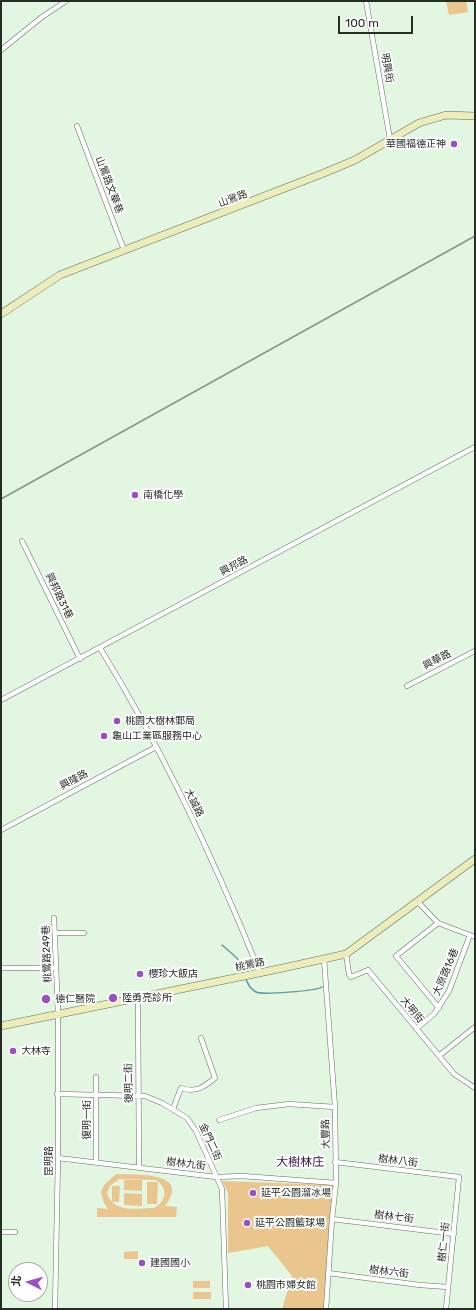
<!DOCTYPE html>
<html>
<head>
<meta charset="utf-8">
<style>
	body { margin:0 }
	#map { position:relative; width:476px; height:1310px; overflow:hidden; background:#e2f6e2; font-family:Rubik,"Noto Sans TC",sans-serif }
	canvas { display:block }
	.frame { position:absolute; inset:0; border:2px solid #252d25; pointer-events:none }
	.north { position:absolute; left:8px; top:1262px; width:40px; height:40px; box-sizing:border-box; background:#fff; border:1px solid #a8aba8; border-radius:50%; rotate:276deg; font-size:11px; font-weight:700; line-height:16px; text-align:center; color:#252d25 }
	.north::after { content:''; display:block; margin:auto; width:14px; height:18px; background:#9b4fc1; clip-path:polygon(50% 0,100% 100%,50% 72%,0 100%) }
	.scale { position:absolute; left:338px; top:16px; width:75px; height:18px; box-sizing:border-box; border:2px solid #252d25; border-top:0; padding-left:5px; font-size:12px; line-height:14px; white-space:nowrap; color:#252d25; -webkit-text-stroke:3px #fff; paint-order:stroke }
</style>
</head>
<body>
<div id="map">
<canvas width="476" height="1310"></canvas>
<div class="frame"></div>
<div class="north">北</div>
<div class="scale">100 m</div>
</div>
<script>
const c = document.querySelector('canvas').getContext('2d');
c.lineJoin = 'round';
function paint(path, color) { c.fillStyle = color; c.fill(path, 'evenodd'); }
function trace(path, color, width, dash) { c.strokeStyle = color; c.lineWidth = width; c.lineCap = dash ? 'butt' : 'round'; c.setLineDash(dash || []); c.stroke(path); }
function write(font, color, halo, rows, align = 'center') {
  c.font = font + ' Rubik,"Noto Sans TC",sans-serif'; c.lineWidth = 4; c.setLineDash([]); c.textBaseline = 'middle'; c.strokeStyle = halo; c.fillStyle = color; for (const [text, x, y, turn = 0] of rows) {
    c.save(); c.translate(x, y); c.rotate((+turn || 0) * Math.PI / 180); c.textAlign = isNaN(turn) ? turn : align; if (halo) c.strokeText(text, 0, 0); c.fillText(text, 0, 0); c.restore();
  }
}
const green = new Path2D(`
	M 446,1 L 466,1 L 468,12 L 449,15 Z
	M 116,1174 C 136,1175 192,1171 165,1206 L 177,1207 L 176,1217 L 97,1217 L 97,1208 L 108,1209 L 104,1203 L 101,1192 L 104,1185 ZM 119,1179 L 156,1180 C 168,1188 167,1201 154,1208 C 136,1208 114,1214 107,1193 L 110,1186 Z
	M 124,1180 L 142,1180 L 142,1191 L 124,1190 Z
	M 222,1181 L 333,1185 L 326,1309 L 282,1309 L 292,1276 L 268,1246 L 228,1253 L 228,1193 Z
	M 147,1182 L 158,1182 L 157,1204 L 147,1204 Z
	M 112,1186 L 120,1186 L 119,1202 L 112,1202 Z
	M 124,1193 L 142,1194 L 142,1206 L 124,1205 Z
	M 138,1251 L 138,1259 L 124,1259 L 124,1252 Z
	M 193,1281 L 210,1281 L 210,1288 L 193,1288 Z
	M 193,1292 L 211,1292 L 211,1299 L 193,1299 Z`);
const stream = new Path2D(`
	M 222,945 L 237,958 L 244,974
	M 245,977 C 248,984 250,989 256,992 C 262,995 316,991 322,987`);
const street = new Path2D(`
	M 366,1 L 390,139
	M 1,50 L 42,17 L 66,1
	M 77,126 L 124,250
	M 22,541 L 80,659
	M 100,648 C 163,750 215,861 260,973
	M 407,686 L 475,651
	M 1,700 L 475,447
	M 1,830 L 156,747
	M 418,902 L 438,923 L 475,937
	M 54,918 L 58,1013 L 58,1158 L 55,1309
	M 438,923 L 396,956 L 439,1008
	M 55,933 L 84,933
	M 346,954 L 349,974 L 351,977 L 368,970 L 454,1074 L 475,1088
	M 324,959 L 335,1107 L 336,1183 L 332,1219 L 326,1309
	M 1,968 L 56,968
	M 138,998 L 139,1168
	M 416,1029 L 434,1014 L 449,991 L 470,935
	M 440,1055 L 475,1027
	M 57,1094 L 145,1096 L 162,1103 L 187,1118 L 196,1131 L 222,1189 L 226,1309
	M 173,1109 L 181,1088 C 196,1093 204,1087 215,1078 L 201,1038
	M 219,1120 L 256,1108 L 289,1104 L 335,1107
	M 58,1158 L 216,1177 L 242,1176 L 336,1183
	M 96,1162 L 96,1077
	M 335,1162 L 459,1177 L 446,1309
	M 332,1219 L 454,1234
	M 1,1232 L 15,1232
	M 328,1273 L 420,1285 L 448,1287`);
const secondary = new Path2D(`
	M 1,314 L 60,275 L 324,173 L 355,160 L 419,123 L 446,115 L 475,116
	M 1,1026 L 283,968 L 346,954 L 475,859`);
const rail = new Path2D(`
	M 1,499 L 475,236`);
const markers = [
	[454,144,4,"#9b4fc1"],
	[135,495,4,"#9b4fc1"],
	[117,721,4,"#9b4fc1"],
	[104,736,4,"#9b4fc1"],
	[140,974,4,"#9b4fc1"],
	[113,998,5,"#9b4fc1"],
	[46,999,5,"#9b4fc1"],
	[13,1051,4,"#9b4fc1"],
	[253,1193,4,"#9b4fc1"],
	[247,1223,4,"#9b4fc1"],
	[142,1263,4,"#9b4fc1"],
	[248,1285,4,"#9b4fc1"]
];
const streetNames = [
	["明興街",387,68,80],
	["山鶯路文華巷",109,185,69],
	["山鶯路",233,199,-21],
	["興邦路",234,566,-28],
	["興邦路31巷",59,596,64],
	["興華路",437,660,-27],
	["興隆路",74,780,-28],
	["大誠路",194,803,64],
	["桃鶯路249巷",47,954,-92],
	["桃鶯路",250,965,-12],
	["大原路16巷",446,972,-67],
	["大明街",412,1010,51],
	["復明二街",129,1083,-91],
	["復明一街",87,1120,-90],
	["大豐路",326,1134,-91],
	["金門二街",210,1142,65],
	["昆明路",49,1161,-90],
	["樹林八街",398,1161,7],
	["樹林九街",186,1164,7],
	["樹林七街",394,1217,7],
	["樹仁一街",444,1242,-84],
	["樹林六街",389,1272,7]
];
const poiNames = [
	["華國福德正神",446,144,"right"],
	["南橋化學",143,495],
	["桃園大樹林郵局",125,721],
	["龜山工業區服務中心",112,736],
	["櫻珍大飯店",148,974],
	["陸勇亮診所",122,998],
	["德仁醫院",55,999],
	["大林寺",21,1051],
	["延平公園溜冰場",261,1193],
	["延平公園籃球場",255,1223],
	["建國國小",150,1263],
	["桃園市婦女館",256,1285]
];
const quarterNames = [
	["大樹林庄",300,1163]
];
paint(green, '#eac68e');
trace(stream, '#5c9ca6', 1.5);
trace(street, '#5f705f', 5.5);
trace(secondary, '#5f705f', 8);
trace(street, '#fff', 4.5);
trace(secondary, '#ecedba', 7);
trace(rail, '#879687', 1.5);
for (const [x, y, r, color] of markers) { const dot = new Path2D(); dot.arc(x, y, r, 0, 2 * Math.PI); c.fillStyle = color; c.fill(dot); trace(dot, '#fff', 1.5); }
write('10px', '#252d25', '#fff', streetNames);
write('10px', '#252d25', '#fff', poiNames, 'left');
write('12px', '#3b164c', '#fff', quarterNames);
</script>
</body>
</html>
